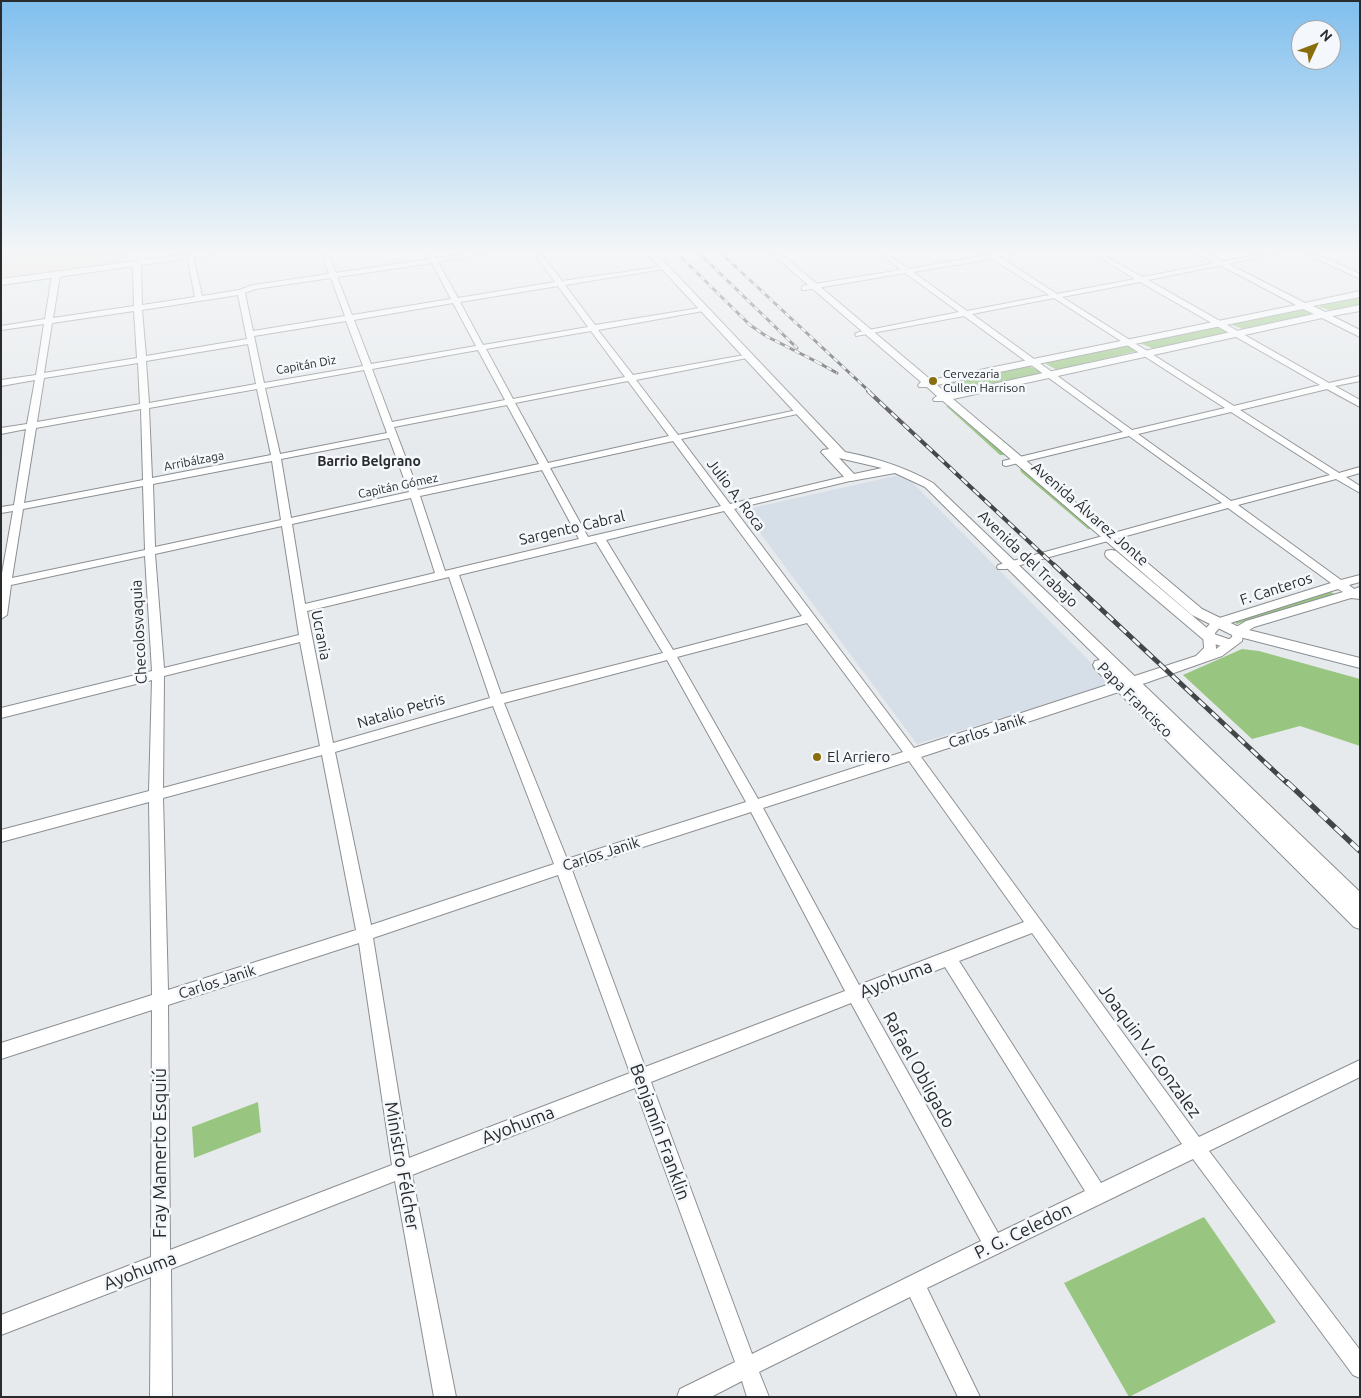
<!DOCTYPE html>
<html>
<head>
<meta charset="utf-8">
<style>
	body { margin:0 }
	#map { position:relative; width:1361px; height:1398px; overflow:hidden; background:#e7eaed; font-family:Ubuntu,sans-serif }
	canvas { display:block }
	.frame { position:absolute; inset:0; border:2px solid #2a2b2c; pointer-events:none }
	.north { position:absolute; left:1291px; top:20px; width:50px; height:50px; box-sizing:border-box; background:#f4f7fb; border:1px solid #a3a5a8; border-radius:50%; rotate:47deg; font-size:14px; font-weight:700; line-height:20px; text-align:center; color:#2a2b2c }
	.north::after { content:''; display:block; margin:auto; width:18px; height:22px; background:#8a6d0d; clip-path:polygon(50% 0,100% 100%,50% 72%,0 100%) }
</style>
</head>
<body>
<div id="map">
<canvas width="1361" height="1398"></canvas>
<div class="frame"></div>
<div class="north">N</div>
</div>
<script>
const c = document.querySelector('canvas').getContext('2d');
c.lineJoin = 'round';
function paint(path, color) { c.fillStyle = color; c.fill(path, 'evenodd'); }
function trace(path, color, width, dash) { c.strokeStyle = color; c.lineWidth = width; c.lineCap = dash ? 'butt' : 'round'; c.setLineDash(dash || []); c.stroke(path); }
function write(font, color, halo, rows, align = 'center') {
  c.font = font + ' Ubuntu,sans-serif'; c.lineWidth = 5; c.setLineDash([]); c.textBaseline = 'middle'; c.strokeStyle = halo; c.fillStyle = color; for (const [text, x, y, turn = 0] of rows) {
    c.save(); c.translate(x, y); c.rotate((+turn || 0) * Math.PI / 180); c.textAlign = isNaN(turn) ? turn : align; if (halo) c.strokeText(text, 0, 0); c.fillText(text, 0, 0); c.restore();
  }
}
const built = new Path2D(`
	M 904,474 L 1112,684 L 917,744 L 743,510 Z`);
const education = new Path2D(`
	M 1,253 L 128,253 L 128,258 L 120,261 L 1,278 Z`);
const green = new Path2D(`
	M 1360,296 L 1360,305 L 1333,311 L 1319,307 L 1322,304 Z
	M 1297,308 L 1305,310 L 1312,315 L 1245,330 L 1230,324 Z
	M 1216,326 L 1229,333 L 1154,349 L 1142,344 L 1141,342 Z
	M 1124,345 L 1129,345 L 1138,351 L 1057,370 L 1046,364 L 1047,361 Z
	M 1028,366 L 1041,371 L 1040,374 L 953,392 L 944,384 Z
	M 946,406 L 949,406 L 1007,455 L 1000,455 Z
	M 1020,469 L 1022,469 L 1093,529 L 1088,529 L 1021,472 Z
	M 1331,592 L 1334,594 L 1237,624 L 1234,622 Z
	M 1242,649 L 1259,651 L 1360,679 L 1360,746 L 1300,726 L 1252,739 L 1183,675 Z
	M 258,1102 L 261,1132 L 194,1158 L 192,1127 Z
	M 1204,1217 L 1276,1322 L 1129,1397 L 1064,1283 Z`);
const minor = new Path2D(`
	M 139,253 L 145,253 L 145,259 L 141,264 L 142,305 L 195,297 L 187,256 L 190,254 L 193,256 L 202,296 L 239,290 L 253,285 L 329,274 L 322,253 L 328,253 L 336,273 L 430,259 L 428,255 L 431,253 L 433,254 L 436,258 L 469,253 L 486,253 L 438,262 L 458,298 L 555,282 L 534,253 L 541,253 L 562,281 L 666,266 L 668,267 L 664,269 L 565,285 L 595,325 L 706,307 L 706,311 L 703,311 L 598,330 L 633,375 L 750,354 L 750,358 L 747,358 L 636,380 L 678,435 L 802,409 L 802,413 L 681,439 L 730,504 L 851,475 L 854,476 L 854,480 L 734,509 L 914,748 L 1196,656 L 1204,648 L 1203,632 L 1213,620 L 1331,583 L 1228,508 L 1006,569 L 998,569 L 997,567 L 998,565 L 1222,503 L 1129,436 L 1006,466 L 1003,465 L 1003,461 L 1123,432 L 964,316 L 856,336 L 855,334 L 859,332 L 959,312 L 905,273 L 805,290 L 802,290 L 802,286 L 901,270 L 879,253 L 887,253 L 908,269 L 987,255 L 985,253 L 1016,253 L 1000,257 L 1057,294 L 1135,279 L 1092,253 L 1100,253 L 1142,277 L 1267,253 L 1281,253 L 1148,280 L 1329,383 L 1360,376 L 1360,381 L 1335,386 L 1360,400 L 1360,407 L 1327,389 L 1240,410 L 1339,473 L 1360,467 L 1360,473 L 1346,477 L 1360,486 L 1360,493 L 1336,479 L 1238,505 L 1341,580 L 1360,575 L 1360,582 L 1349,585 L 1354,589 L 1360,587 L 1360,599 L 1351,598 L 1254,627 L 1243,634 L 1242,641 L 1222,656 L 1137,686 L 921,757 L 1199,1137 L 1360,1060 L 1360,1077 L 1209,1151 L 1360,1350 L 1360,1378 L 1353,1375 L 1193,1159 L 927,1288 L 980,1397 L 958,1397 L 910,1297 L 759,1372 L 769,1397 L 747,1397 L 742,1381 L 711,1397 L 677,1397 L 680,1389 L 735,1362 L 635,1088 L 412,1175 L 456,1397 L 434,1397 L 395,1181 L 171,1269 L 172,1397 L 150,1397 L 151,1277 L 1,1335 L 1,1315 L 151,1257 L 152,1010 L 1,1059 L 1,1043 L 152,995 L 149,802 L 1,842 L 1,830 L 149,791 L 152,680 L 1,718 L 1,708 L 152,671 L 145,556 L 11,585 L 7,615 L 1,619 L 1,579 L 13,511 L 1,513 L 1,507 L 14,505 L 26,429 L 1,434 L 1,428 L 27,424 L 35,380 L 1,386 L 1,380 L 36,375 L 44,324 L 1,330 L 1,326 L 45,319 L 52,275 L 56,273 L 60,275 L 53,318 L 134,306 L 133,264 L 139,259 ZM 992,259 L 1049,295 L 967,311 L 913,272 ZM 432,263 L 451,299 L 352,315 L 337,277 ZM 331,278 L 345,316 L 253,331 L 245,293 L 255,289 ZM 1140,282 L 1320,385 L 1234,406 L 1062,297 ZM 558,286 L 588,327 L 483,345 L 460,302 ZM 238,295 L 247,339 L 146,356 L 142,310 ZM 1054,298 L 1225,408 L 1132,430 L 972,314 ZM 453,303 L 476,346 L 371,364 L 354,320 ZM 134,311 L 137,358 L 44,373 L 52,323 ZM 346,321 L 363,366 L 264,383 L 254,336 ZM 591,331 L 625,377 L 513,399 L 486,349 ZM 248,344 L 256,384 L 149,403 L 146,361 ZM 478,350 L 505,400 L 392,422 L 372,369 ZM 138,363 L 140,404 L 37,422 L 44,378 ZM 364,370 L 387,433 L 280,454 L 265,388 ZM 628,381 L 669,436 L 548,463 L 515,403 ZM 257,389 L 271,455 L 152,478 L 149,408 ZM 507,405 L 539,464 L 418,490 L 394,427 ZM 141,409 L 143,480 L 24,503 L 36,428 ZM 1231,412 L 1330,475 L 1231,501 L 1138,434 ZM 389,438 L 409,492 L 291,518 L 281,459 ZM 673,441 L 721,506 L 588,537 L 550,468 ZM 272,461 L 281,520 L 155,547 L 153,484 ZM 542,470 L 579,539 L 445,571 L 420,496 ZM 143,486 L 145,550 L 12,578 L 23,509 ZM 411,498 L 435,573 L 305,604 L 292,524 ZM 724,511 L 802,616 L 673,650 L 606,540 ZM 282,526 L 299,635 L 164,668 L 155,554 ZM 596,542 L 663,653 L 501,694 L 459,575 ZM 449,577 L 490,698 L 333,743 L 307,611 ZM 1338,589 L 1343,592 L 1246,621 L 1233,629 L 1232,637 L 1216,649 L 1215,633 L 1221,626 ZM 807,623 L 903,752 L 758,799 L 677,657 ZM 300,642 L 320,746 L 163,788 L 164,676 ZM 667,660 L 746,802 L 567,859 L 504,703 ZM 493,706 L 554,864 L 371,925 L 335,752 ZM 322,755 L 356,930 L 168,990 L 163,798 ZM 909,761 L 1024,922 L 859,985 L 763,808 ZM 751,812 L 845,991 L 645,1067 L 572,870 ZM 558,875 L 630,1073 L 409,1158 L 373,938 ZM 1032,933 L 1182,1144 L 1101,1183 L 959,961 ZM 359,943 L 392,1165 L 170,1250 L 168,1005 ZM 945,967 L 1085,1191 L 998,1233 L 866,998 ZM 851,1003 L 981,1241 L 752,1354 L 651,1082 Z
	M 1305,253 L 1314,253 L 1360,274 L 1360,279 Z`);
const major = new Path2D(`
	M 195,253 L 217,253 L 213,255 L 1,285 L 1,279 Z
	M 647,253 L 656,253 L 845,452 C 876,458 905,467 933,483 L 1360,892 L 1360,929 L 1354,927 L 1095,669 L 1093,665 L 1095,661 L 1100,660 L 925,487 L 895,473 L 851,481 L 847,480 L 821,452 L 823,450 L 829,449 ZM 839,458 L 882,468 L 854,474 Z
	M 771,253 L 780,253 L 931,380 L 1296,305 L 1197,253 L 1207,253 L 1305,303 L 1360,291 L 1360,297 L 1313,306 L 1325,312 L 1360,305 L 1360,311 L 1332,316 L 1360,330 L 1360,337 L 1322,318 L 953,399 L 1202,609 L 1241,628 L 1360,658 L 1360,668 L 1232,635 L 1192,615 L 943,401 L 934,401 L 933,399 L 937,396 L 927,387 L 919,387 L 918,385 L 921,382 ZM 1303,309 L 1314,314 L 947,394 L 937,385 Z
	M 1111,550 L 1116,551 L 1214,634 L 1234,641 L 1236,644 L 1234,647 L 1229,649 L 1204,640 L 1106,557 L 1105,554 L 1106,551 Z`);
const railFar3 = new Path2D(`
	M 677,253 L 750,325 L 766,336 L 823,365
	M 699,253 L 797,348
	M 721,253 L 870,392
	M 817,362 L 837,373`);
const railFar2 = new Path2D(`
	M 868,391 L 1055,566`);
const railFar1 = new Path2D(`
	M 1054,565 L 1288,784`);
const rail = new Path2D(`
	M 1287,782 L 1360,851`);
const markers = [
	[933,381,5,"#8a6d0d"],
	[817,757,5,"#8a6d0d"]
];
const farStreetnames = [
	["Capitán Diz",306,365,-10],
	["Arribálzaga",194,461,-11],
	["Capitán Gómez",398,486,-12]
];
const farPoinames = [
	["Cervezaria",943,374],
	["Cullen Harrison",943,388]
];
const farNeighbourhoodnames = [
	["Barrio Belgrano",369,461]
];
const streetNames = [
	["Julio A. Roca",736,495,53],
	["Avenida Álvarez Jonte",1090,514,41],
	["Sargento Cabral",572,528,-13],
	["Avenida del Trabajo",1028,559,44],
	["F. Canteros",1276,589,-18],
	["Checolosvaquia",139,632,-93],
	["Ucrania",321,635,79],
	["Papa Francisco",1135,700,45],
	["Natalio Petris",401,711,-16],
	["Carlos Janik",987,731,-18],
	["Carlos Janik",601,854,-18],
	["Carlos Janik",217,982,-18]
];
const poiNames = [
	["El Arriero",827,757]
];
const nearStreetnames = [
	["Ayohuma",896,979,-21],
	["Joaquin V. Gonzalez",1150,1051,54],
	["Rafael Obligado",919,1070,61],
	["Ayohuma",518,1125,-21],
	["Benjamín Franklin",660,1132,70],
	["Fray Mamerto Esquiú",160,1153,-90],
	["Ministro Félcher",402,1166,80],
	["P. G. Celedon",1023,1231,-26],
	["Ayohuma",140,1271,-21]
];
paint(built, '#d6dee8');
paint(education, '#f3d9d2');
paint(green, '#98c680');
trace(minor, '#8c8f92', 2);
trace(major, '#8c8f92', 2);
paint(minor, '#fff');
paint(major, '#fff');
trace(railFar3, '#434546', 3);
trace(railFar2, '#434546', 4);
trace(railFar1, '#434546', 5);
trace(rail, '#434546', 5.5);
trace(railFar3, '#f4f7fb', 2, [5.5]);
trace(railFar2, '#f4f7fb', 2.5, [8]);
trace(railFar1, '#f4f7fb', 3, [9]);
trace(rail, '#f4f7fb', 4, [11]);
const sky = c.createLinearGradient(0, 0, 0, 449);
sky.addColorStop(0, '#80bfee');
sky.addColorStop(0.56, '#f4f6f7');
sky.addColorStop(1, '#f4f6f700');
c.fillStyle = sky;
c.fillRect(0, 0, 1361, 449);
for (const [x, y, r, color] of markers) { const dot = new Path2D(); dot.arc(x, y, r, 0, 2 * Math.PI); c.fillStyle = color; c.fill(dot); trace(dot, '#f4f7fb', 2); }
write('12px', '#2a2b2c', '#f4f7fb', farStreetnames);
write('12px', '#2a2b2c', '#f4f7fb', farPoinames, 'left');
write('bold 14px', '#2a2b2c', '#f4f7fb', farNeighbourhoodnames);
write('15px', '#2a2b2c', '#f4f7fb', streetNames);
write('15px', '#2a2b2c', '#f4f7fb', poiNames, 'left');
write('18px', '#2a2b2c', '#f4f7fb', nearStreetnames);
</script>
</body>
</html>
